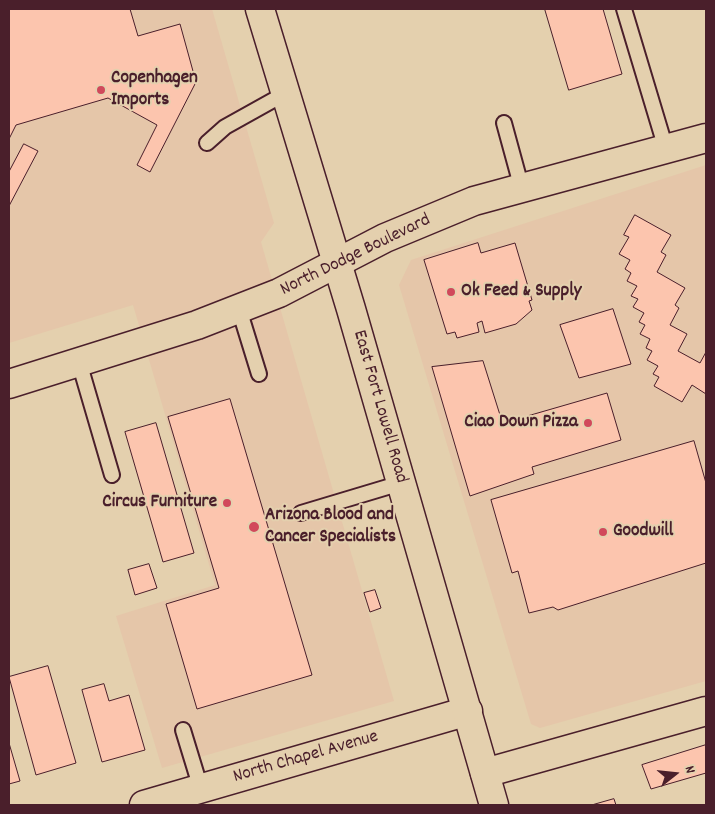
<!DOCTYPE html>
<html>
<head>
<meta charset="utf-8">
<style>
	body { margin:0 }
	#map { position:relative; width:715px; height:814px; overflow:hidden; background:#e4d0ae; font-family:Dekko,sans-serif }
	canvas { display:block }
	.frame { position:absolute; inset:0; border:10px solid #4a1f2b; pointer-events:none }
	.north { position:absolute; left:650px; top:749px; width:50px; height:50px; -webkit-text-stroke:4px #e4d0ae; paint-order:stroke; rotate:74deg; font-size:14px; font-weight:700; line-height:20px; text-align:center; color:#4a1f2b }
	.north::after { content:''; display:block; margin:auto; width:18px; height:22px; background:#4a1f2b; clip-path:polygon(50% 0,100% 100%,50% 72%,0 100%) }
</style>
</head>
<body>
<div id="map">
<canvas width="715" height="814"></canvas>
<div class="frame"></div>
<div class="north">N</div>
</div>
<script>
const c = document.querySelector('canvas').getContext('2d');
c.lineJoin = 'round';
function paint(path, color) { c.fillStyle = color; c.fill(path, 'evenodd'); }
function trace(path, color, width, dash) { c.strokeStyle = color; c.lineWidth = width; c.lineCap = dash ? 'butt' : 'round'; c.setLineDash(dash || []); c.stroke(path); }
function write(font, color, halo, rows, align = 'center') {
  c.font = font + ' Dekko,sans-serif'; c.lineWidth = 4; c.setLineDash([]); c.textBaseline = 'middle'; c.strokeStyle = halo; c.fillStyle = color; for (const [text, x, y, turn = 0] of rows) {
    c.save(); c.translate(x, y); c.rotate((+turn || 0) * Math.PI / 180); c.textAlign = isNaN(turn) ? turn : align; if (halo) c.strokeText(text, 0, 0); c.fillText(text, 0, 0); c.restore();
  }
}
const built = new Path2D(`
	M 9,9 L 212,9 L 274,223 L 261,242 L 394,701 L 162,768 L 116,616 L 215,585 L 133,305 L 9,343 Z
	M 706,165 L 706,681 L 540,728 L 531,724 L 399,285 L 411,260 Z`);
const building = new Path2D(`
	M 9,9 L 130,9 L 138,36 L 180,24 L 196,82 L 150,172 L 137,165 L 157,125 L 108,98 L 16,125 L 9,139 Z
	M 545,9 L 603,9 L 622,74 L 569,90 Z
	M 24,144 L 38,151 L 9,206 L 9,172 Z
	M 635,215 L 671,235 L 661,252 L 666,255 L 657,272 L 685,288 L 675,305 L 679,308 L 670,325 L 687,334 L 678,351 L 700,363 L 706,352 L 706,394 L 692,385 L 682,402 L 654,386 L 659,377 L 653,374 L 658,366 L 647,360 L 652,351 L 646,348 L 650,339 L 640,334 L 645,325 L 639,322 L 644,313 L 633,307 L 638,299 L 631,296 L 637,286 L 627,281 L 631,273 L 625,269 L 630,260 L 619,254 L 629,237 L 624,235 Z
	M 478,243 L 481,253 L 515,243 L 532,300 L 529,301 L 532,310 L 516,324 L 485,333 L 482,321 L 477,323 L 479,332 L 457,338 L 455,332 L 447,334 L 424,260 Z
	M 613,309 L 631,364 L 579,378 L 560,325 Z
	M 483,361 L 500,415 L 517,419 L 607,393 L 621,440 L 532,467 L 534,474 L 470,496 L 432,367 Z
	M 230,399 L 312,675 L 197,709 L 166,604 L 219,588 L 168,417 Z
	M 156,423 L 194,553 L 163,562 L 125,432 Z
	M 694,441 L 706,483 L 706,563 L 558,610 L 553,607 L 529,613 L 518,571 L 512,573 L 491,500 Z
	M 149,564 L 157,588 L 135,595 L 128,570 Z
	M 375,590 L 381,608 L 370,612 L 364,593 Z
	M 48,666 L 76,763 L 36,775 L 9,677 Z
	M 104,684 L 109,701 L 129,695 L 145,750 L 102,762 L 82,690 Z
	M 9,743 L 20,781 L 9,784 Z
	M 706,745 L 706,773 L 651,789 L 642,765 Z
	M 614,799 L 616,805 L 592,805 Z`);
const service = new Path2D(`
	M 624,9 L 666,149
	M 504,123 L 522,189
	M 207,143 L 225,127 L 286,93
	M 239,309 L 259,374
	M 79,362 L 112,475
	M 301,513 L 401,483
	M 183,730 L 201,789`);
const minor = new Path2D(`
	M 485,773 L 706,711
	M 144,805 L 468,711`);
const tertiary = new Path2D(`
	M 9,384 L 197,325 L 279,293 L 385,238 L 474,201 L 706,138`);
const secondary = new Path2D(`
	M 260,9 L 351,309 L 494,805`);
const markers = [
	[101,90,5,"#d1495b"],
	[451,292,5,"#d1495b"],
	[588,423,5,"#d1495b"],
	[227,503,5,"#d1495b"],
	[254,527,6,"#d1495b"],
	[603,532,5,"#d1495b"]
];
const poiNames = [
	["Copenhagen",111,79],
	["Imports",111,101],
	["Ok Feed & Supply",461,292],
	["Ciao Down Pizza",578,423,"right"],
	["Circus Furniture",217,503,"right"],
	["Arizona Blood and",265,516],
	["Cancer Specialists",265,538],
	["Goodwill",613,532]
];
const streetNames = [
	["North Dodge Boulevard",356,256,-26],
	["East Fort Lowell Road",379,407,74],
	["North Chapel Avenue",306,758,-16]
];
paint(built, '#e5c6a9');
paint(building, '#fcc5ae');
trace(building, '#4a1f2b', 1);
trace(service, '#4a1f2b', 18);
trace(minor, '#4a1f2b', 31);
trace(tertiary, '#4a1f2b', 31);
trace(secondary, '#4a1f2b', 31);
trace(service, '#e4d0ae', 14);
trace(minor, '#e4d0ae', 28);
trace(tertiary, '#e4d0ae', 28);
trace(secondary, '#e4d0ae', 28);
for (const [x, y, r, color] of markers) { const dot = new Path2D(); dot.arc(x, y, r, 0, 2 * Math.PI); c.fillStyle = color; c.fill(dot); trace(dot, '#e4d0ae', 2); }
write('bold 19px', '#4a1f2b', '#e4d0ae', poiNames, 'left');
write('19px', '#4a1f2b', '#e4d0ae', streetNames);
</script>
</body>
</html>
